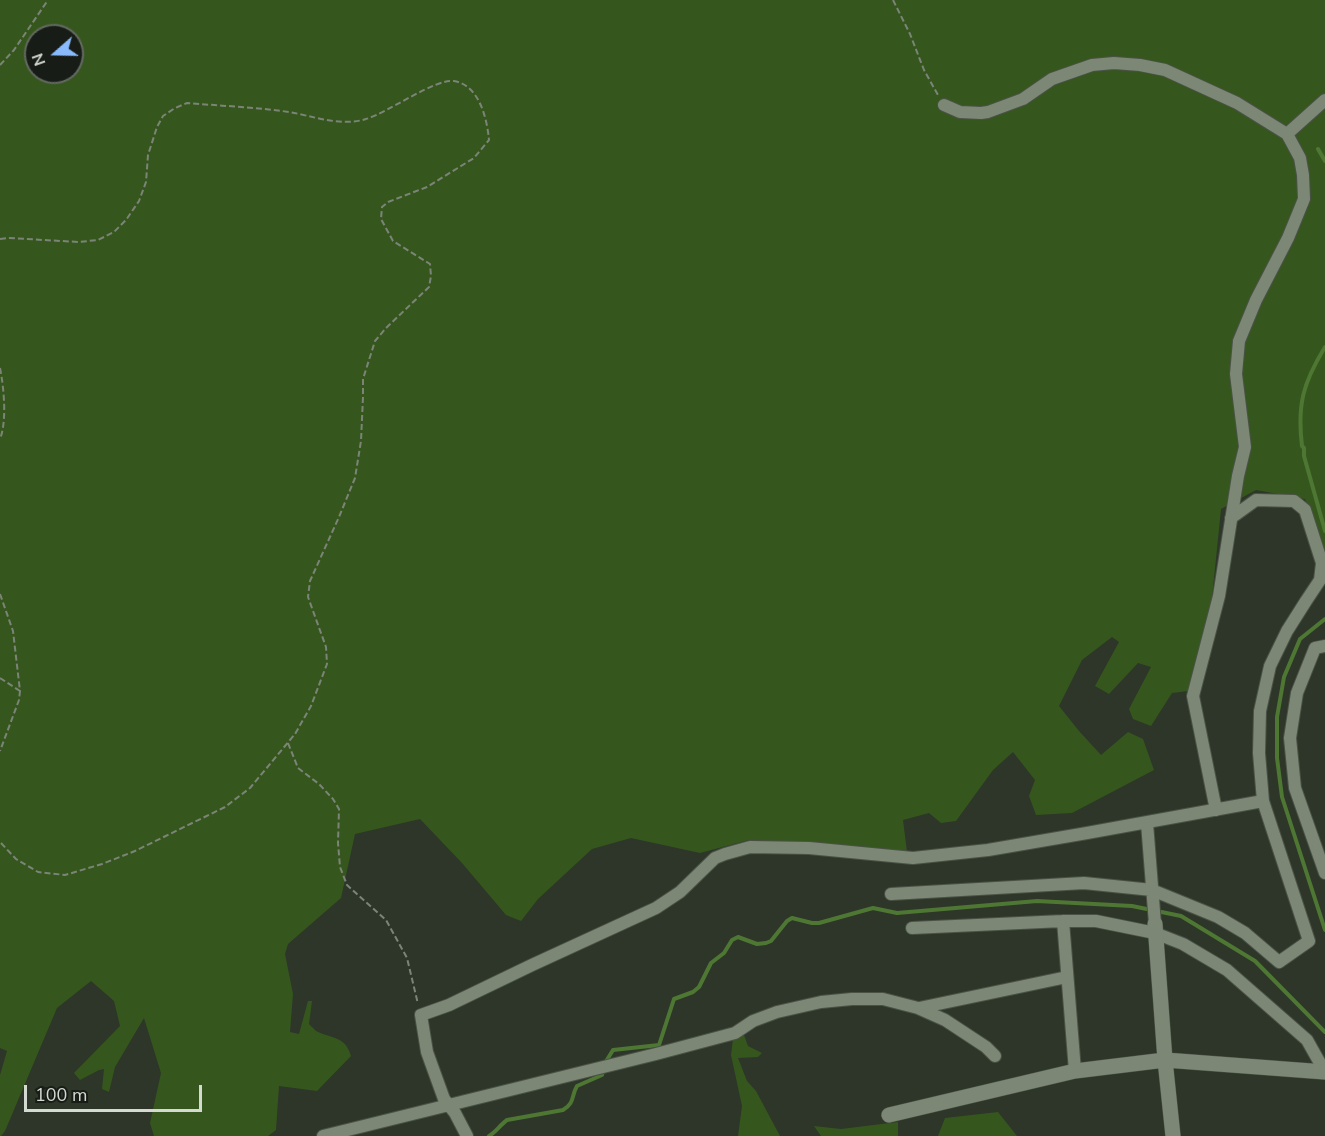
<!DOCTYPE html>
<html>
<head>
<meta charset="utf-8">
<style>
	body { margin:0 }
	#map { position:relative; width:1325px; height:1136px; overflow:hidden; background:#2d3628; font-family:"Nunito Sans",sans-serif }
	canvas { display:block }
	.north { position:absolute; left:24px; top:24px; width:60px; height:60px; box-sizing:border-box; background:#181c16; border:2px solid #636861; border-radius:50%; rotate:250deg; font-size:16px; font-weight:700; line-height:24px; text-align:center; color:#d4dad1 }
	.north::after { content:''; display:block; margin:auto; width:21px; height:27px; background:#88bafc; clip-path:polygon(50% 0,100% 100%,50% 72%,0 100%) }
	.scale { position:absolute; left:24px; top:1085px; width:178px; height:27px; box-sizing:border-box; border:3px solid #d4dad1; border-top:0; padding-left:8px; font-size:18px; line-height:21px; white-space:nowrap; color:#d4dad1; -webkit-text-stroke:4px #181c16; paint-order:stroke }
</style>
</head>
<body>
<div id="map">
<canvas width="1325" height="1136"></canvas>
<div class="north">N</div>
<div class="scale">100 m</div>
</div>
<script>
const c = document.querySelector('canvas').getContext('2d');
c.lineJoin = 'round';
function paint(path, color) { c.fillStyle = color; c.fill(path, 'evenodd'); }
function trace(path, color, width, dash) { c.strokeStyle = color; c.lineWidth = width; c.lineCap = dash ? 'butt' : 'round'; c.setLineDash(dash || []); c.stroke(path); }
const green = new Path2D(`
	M 0,0 L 1325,0 L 1325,554 L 1305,499 L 1256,490 L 1221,509 L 1212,598 L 1188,691 L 1172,693 L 1151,726 L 1133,719 L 1129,709 L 1151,667 L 1138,663 L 1109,694 L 1095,686 L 1119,642 L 1112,637 L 1082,660 L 1059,706 L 1079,731 L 1101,755 L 1128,732 L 1143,739 L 1154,770 L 1072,813 L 1036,815 L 1029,796 L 1035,780 L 1013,752 L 993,770 L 956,821 L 941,823 L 929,813 L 903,820 L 907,852 L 749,840 L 700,853 L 631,838 L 592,849 L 538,899 L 521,921 L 506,915 L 462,863 L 420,819 L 355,834 L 341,898 L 288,944 L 285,954 L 293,994 L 290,1032 L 299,1034 L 308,1001 L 312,1001 L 309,1024 C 310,1025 315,1030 316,1031 C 331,1039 345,1035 351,1056 L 317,1091 L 279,1086 L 276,1130 L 268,1136 L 154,1136 L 150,1123 L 161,1073 L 144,1018 L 115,1067 L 109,1092 L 102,1089 L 104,1069 L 99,1070 L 80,1080 L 74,1073 L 120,1026 L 114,1001 L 91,981 L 57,1008 L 5,1131 L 1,1136 L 0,1136 L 0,1075 L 7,1051 L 0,1048 ZM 36,36 L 72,36 L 72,72 L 36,72 Z
	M 744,1035 L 748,1046 L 762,1053 L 758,1057 L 738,1058 L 747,1081 L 756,1091 L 780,1136 L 738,1136 L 742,1106 L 731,1055 L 733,1039 Z
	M 998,1112 L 1017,1136 L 938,1136 L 945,1118 Z
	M 898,1122 L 898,1136 L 821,1136 L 814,1126 L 841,1129 Z`);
const stream = new Path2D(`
	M 1318,149 L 1325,161
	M 1325,347 C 1303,383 1297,405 1302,446 L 1304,448 L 1304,456 L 1325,531
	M 1325,619 L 1300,639 L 1284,677 L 1277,717 L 1277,758 L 1282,797 L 1325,930
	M 605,1063 L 613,1050 L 659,1045 L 674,999 L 693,992 L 699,987 L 711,963 L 724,953 L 732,940 L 738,937 L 757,944 L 766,943 L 771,941 L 787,921 L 792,918 L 812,923 L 819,923 L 873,908 L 897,913 L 1037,901 L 1132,906 L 1181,916 L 1255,961 L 1325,1032
	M 489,1136 C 496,1132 500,1125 507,1120 L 563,1110 C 575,1103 571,1096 577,1086 L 602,1075 L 603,1070`);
const path = new Path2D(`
	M 893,0 L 910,34 L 924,70 L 938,95
	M 0,65 L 14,50 L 48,0
	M 0,239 L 9,238 L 79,242 L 98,240 L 114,232 L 126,220 L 139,201 L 146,182 L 148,155 L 157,127 L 163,116 L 175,108 L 187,103 C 221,106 255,107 289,112 C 313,116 341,127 366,119 C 387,113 436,78 454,81 C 479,85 487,118 489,140 L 474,158 L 427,187 L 388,202 L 382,207 L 381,219 L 393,241 L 430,264 L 431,276 L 429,287 L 386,328 L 375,341 L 363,379 L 363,397 L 361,441 L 355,478 L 339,517 L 310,581 L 308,597 L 326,647 L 327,664 L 311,706 L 295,734 L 250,788 L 225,807 L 135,851 L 102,864 L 65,875 L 38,872 L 16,859 L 0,842
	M 0,368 C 4,388 7,421 0,439
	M 0,594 L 13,631 L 20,691 L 19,700 L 0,751
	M 0,678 L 20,691
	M 288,743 L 298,768 L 319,784 L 333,799 L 339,809 L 338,843 L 340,867 L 347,885 L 386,920 L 407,958 L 418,1004`);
const street = new Path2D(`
	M 944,105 L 960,112 L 981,113 L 988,112 L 1023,99 L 1052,79 L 1092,65 L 1114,63 L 1140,65 L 1165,70 L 1237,103 L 1287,134 L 1300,158 L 1303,175 L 1304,199 L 1288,238 L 1256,300 L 1239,341 L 1236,374 L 1245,447 L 1238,476 L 1219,596 L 1193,696 L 1216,810
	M 1287,134 L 1325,100
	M 1325,646 L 1315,648 L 1297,693 L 1290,738 L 1295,788 L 1325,873
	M 1147,823 L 1155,924
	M 891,894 L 1084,883 L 1152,890 L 1218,917 L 1245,933 L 1279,962 L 1309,941 L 1263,801 L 1259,753 L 1260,711 L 1270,666 L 1287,631 L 1306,601 L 1320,580 L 1322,563 L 1305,510 L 1294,501 L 1256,500 L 1231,518
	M 1063,921 L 1075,1071
	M 912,928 L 1063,921 L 1096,921 L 1155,933 L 1183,944 L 1227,970 L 1307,1040 L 1325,1072
	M 919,1008 L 1067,977
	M 323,1136 L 656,1054 L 735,1033 L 753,1021 L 777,1012 L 821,1002 L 852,999 L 883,999 L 918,1008 L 945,1020 L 986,1047 L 995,1056
	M 467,1136 L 455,1113 L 444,1099 L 427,1052 L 421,1015 L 449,1005 L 532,965 L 656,908 L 680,892 L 715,858 L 725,854 L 750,847 L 809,848 L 913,858 L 988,850 L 1087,833 L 1263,801`);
const secondary = new Path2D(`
	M 1155,924 L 1165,1060 L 1173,1136
	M 889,1115 L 1075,1071 L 1165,1060 L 1325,1072`);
paint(green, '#35571d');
trace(stream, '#4e7733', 4);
trace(street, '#4a5246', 14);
trace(secondary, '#4a5246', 16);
trace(path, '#7c8478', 2, [6, 3]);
trace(street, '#7c8776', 12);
trace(secondary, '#7c8776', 15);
</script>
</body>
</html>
